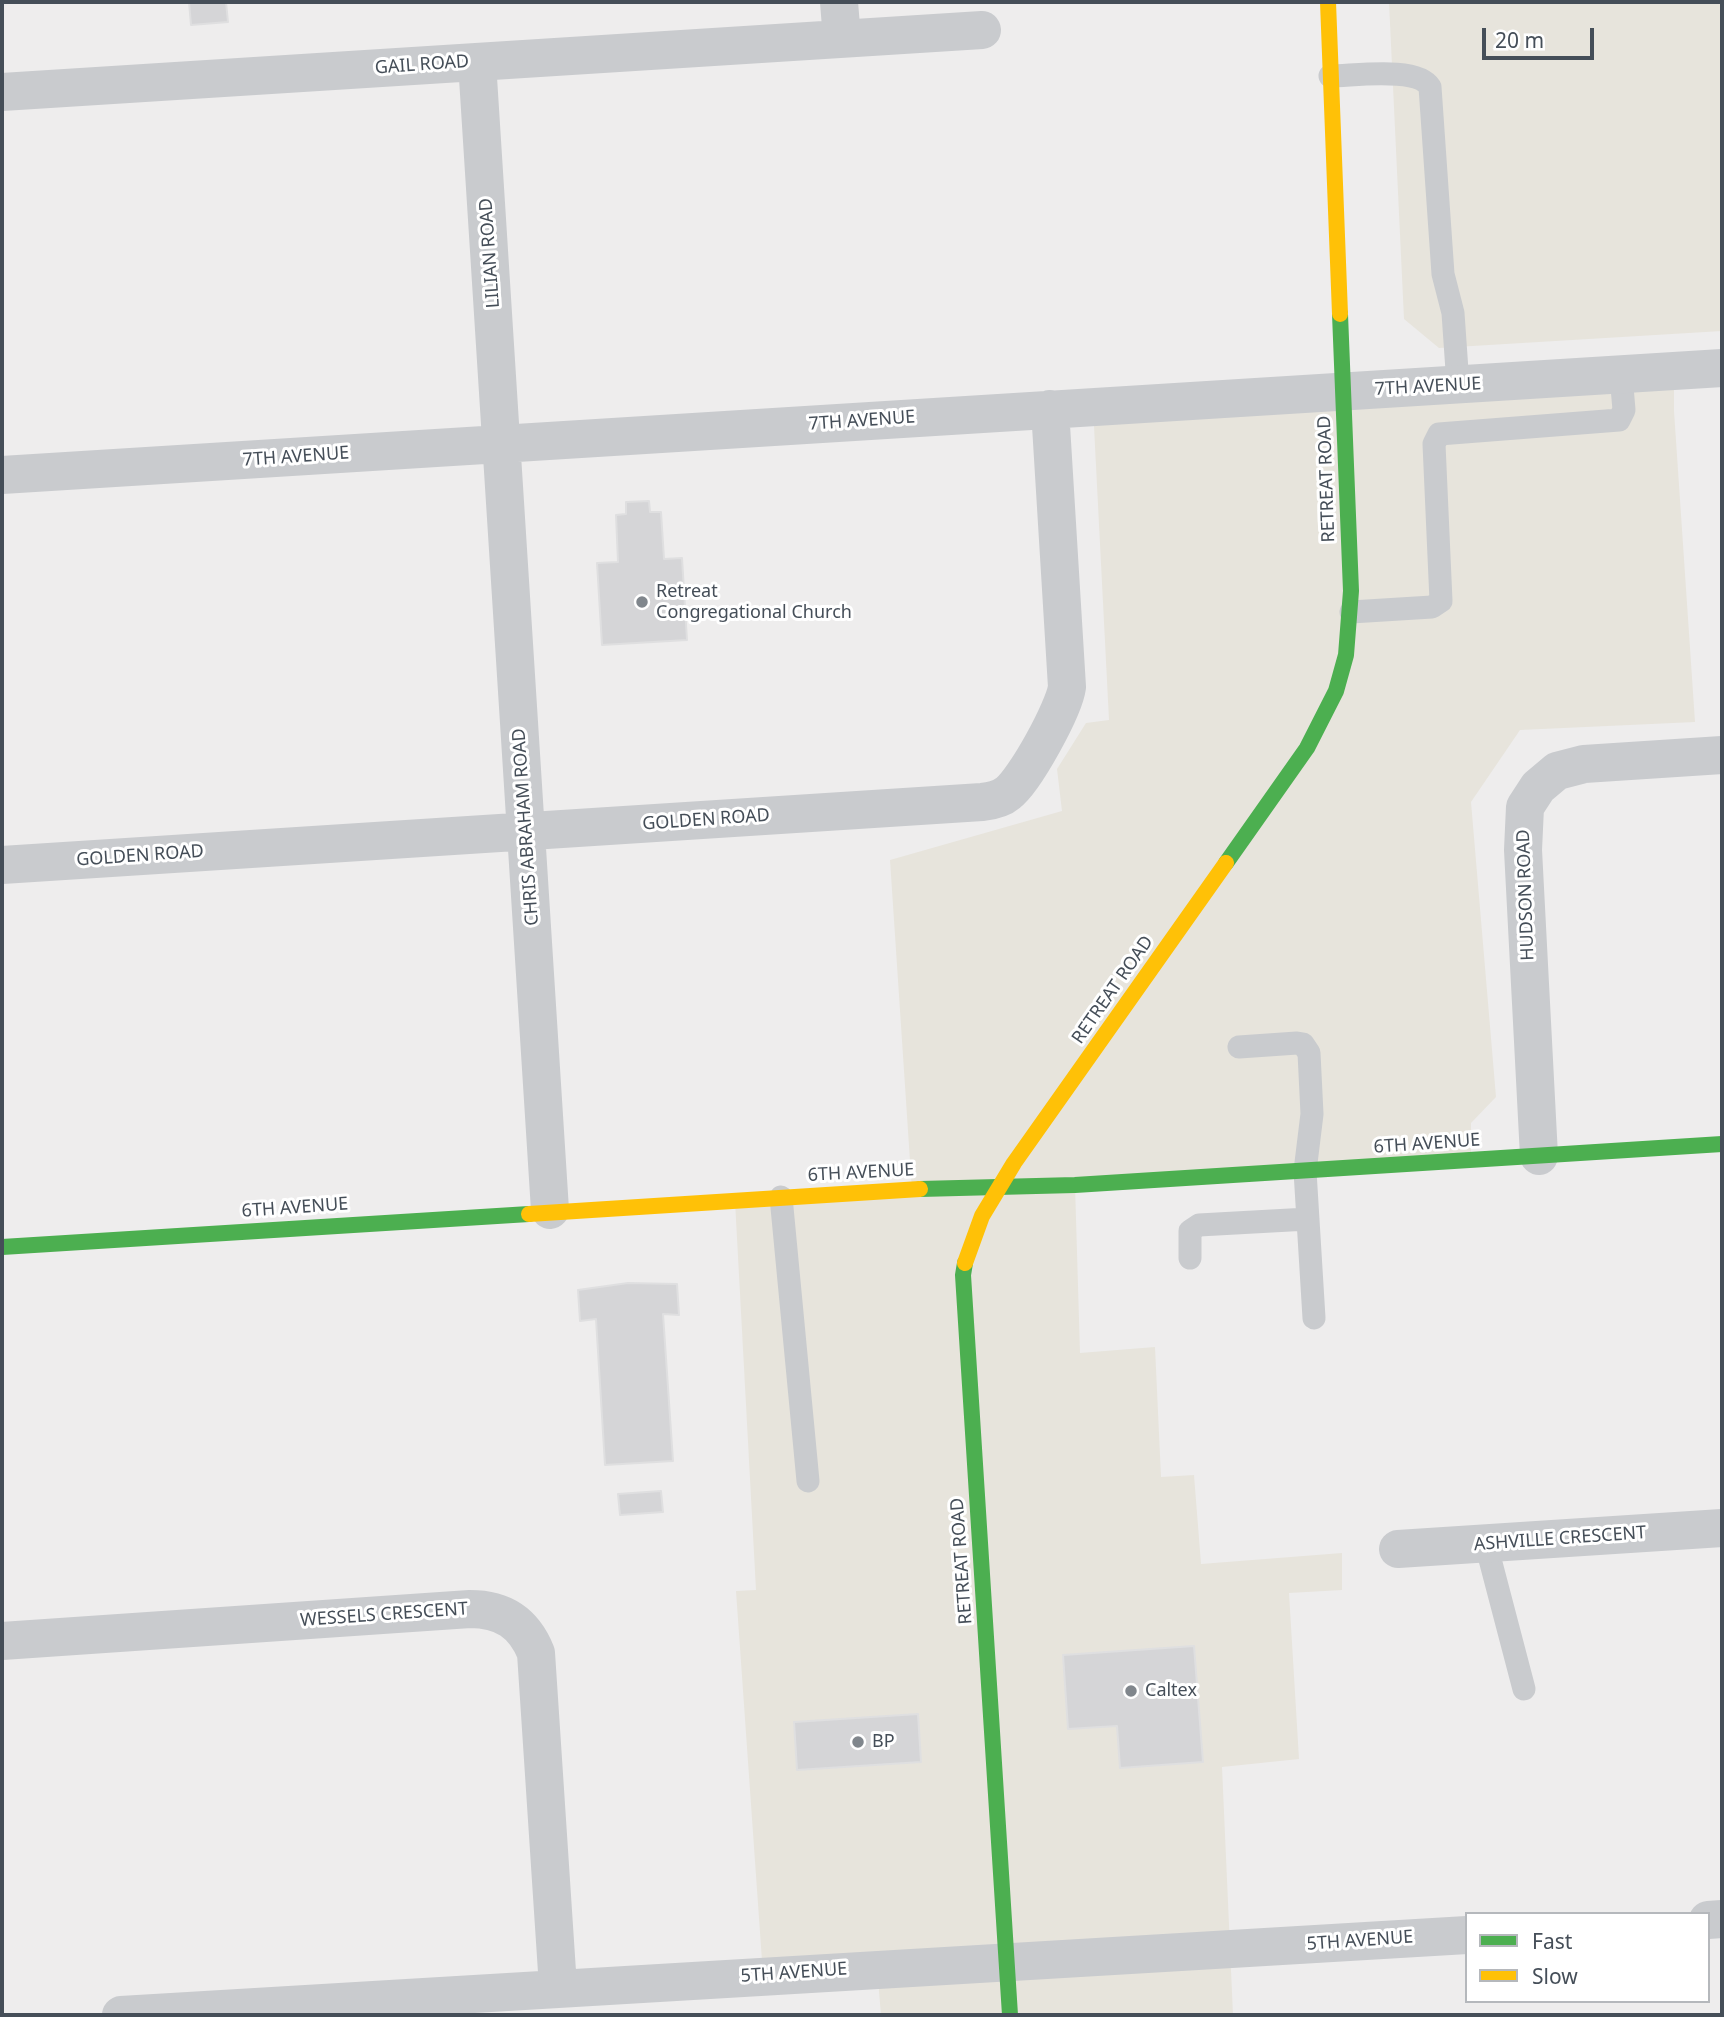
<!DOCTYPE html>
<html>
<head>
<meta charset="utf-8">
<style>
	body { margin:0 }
	#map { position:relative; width:1724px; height:2017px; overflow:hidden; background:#eeeded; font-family:"Noto Sans",sans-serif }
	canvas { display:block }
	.frame { position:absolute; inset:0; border:4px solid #454e58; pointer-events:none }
	.legend { position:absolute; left:1465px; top:1912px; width:245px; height:91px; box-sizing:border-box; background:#fff; border:2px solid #b5b8bc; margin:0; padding:9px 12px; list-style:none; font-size:21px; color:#454e58 }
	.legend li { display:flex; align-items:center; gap:14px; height:35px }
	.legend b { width:35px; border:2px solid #b5b8bc }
	.scale { position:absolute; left:1482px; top:28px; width:112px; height:32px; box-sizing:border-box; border:4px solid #454e58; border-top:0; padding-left:9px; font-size:21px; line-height:24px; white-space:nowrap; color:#454e58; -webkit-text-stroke:5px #fff; paint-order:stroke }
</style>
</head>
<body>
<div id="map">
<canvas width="1724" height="2017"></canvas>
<div class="frame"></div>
<ul class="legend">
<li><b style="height:9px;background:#4caf50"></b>Fast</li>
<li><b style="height:9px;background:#ffc107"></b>Slow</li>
</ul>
<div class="scale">20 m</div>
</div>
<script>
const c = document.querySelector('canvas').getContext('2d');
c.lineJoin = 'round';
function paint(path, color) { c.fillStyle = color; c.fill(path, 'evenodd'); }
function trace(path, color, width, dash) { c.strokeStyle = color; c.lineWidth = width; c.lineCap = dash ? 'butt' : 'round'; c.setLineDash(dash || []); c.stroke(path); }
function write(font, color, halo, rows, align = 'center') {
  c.font = font + ' "Noto Sans",sans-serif'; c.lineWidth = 6; c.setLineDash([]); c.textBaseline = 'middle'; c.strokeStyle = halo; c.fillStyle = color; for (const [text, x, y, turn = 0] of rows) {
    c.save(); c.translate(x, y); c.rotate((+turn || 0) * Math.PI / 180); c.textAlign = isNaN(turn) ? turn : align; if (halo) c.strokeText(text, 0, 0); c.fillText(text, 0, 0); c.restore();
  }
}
const commercial = new Path2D(`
	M 1389,2 L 1722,2 L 1722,331 L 1439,348 L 1404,319 Z
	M 1674,371 L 1674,411 L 1695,722 L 1520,730 L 1471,802 L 1496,1097 L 1471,1123 L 1471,1160 L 1075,1185 L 1080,1353 L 1155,1347 L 1161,1477 L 1194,1475 L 1201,1564 L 1342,1553 L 1342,1590 L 1289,1593 L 1299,1759 L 1222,1767 L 1233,2015 L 881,2015 L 877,1968 L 763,1975 L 736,1591 L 756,1590 L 735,1201 L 912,1191 L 890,860 L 1062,811 L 1057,769 L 1086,723 L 1109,720 L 1093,407 Z`);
const building = new Path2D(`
	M 189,2 L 226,2 L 228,22 L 191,25 Z
	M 649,501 L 650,512 L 661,512 L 664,559 L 682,558 L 687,640 L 602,645 L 597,563 L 618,562 L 616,515 L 626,514 L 626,502 Z
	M 628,1283 L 677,1284 L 679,1315 L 663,1314 L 673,1461 L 605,1465 L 596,1319 L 580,1321 L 578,1290 Z
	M 661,1491 L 663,1512 L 620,1515 L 618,1494 Z
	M 1194,1646 L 1203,1762 L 1120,1768 L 1117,1726 L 1068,1729 L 1063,1655 Z
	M 918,1714 L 921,1762 L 797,1770 L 794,1722 Z`);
const lane = new Path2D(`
	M 1330,76 C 1354,76 1417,66 1430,87 L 1443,274 L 1453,313 L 1458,385
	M 1351,612 L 1432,607 L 1441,601 L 1434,444 L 1439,434 L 1619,420 L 1624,410 L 1621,375
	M 1239,1047 L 1297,1043 L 1303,1044 L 1309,1053 L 1312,1114 L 1305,1171 L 1314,1318
	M 781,1197 L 808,1481
	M 1190,1258 L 1190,1231 L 1199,1225 L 1308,1219
	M 1486,1544 L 1524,1689`);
const street = new Path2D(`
	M 839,2 L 842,39
	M 477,62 L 550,1210
	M 2,92 L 982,30
	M 2,475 L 1722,368
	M 2,865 L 982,802 C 992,801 1001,799 1008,793 C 1025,780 1064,709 1067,687 L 1050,409
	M 1539,1156 L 1523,850 L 1525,807 L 1538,787 L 1557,771 L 1584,764 L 1722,755
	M 1398,1549 L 1722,1528
	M 2,1641 L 470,1609 C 503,1609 524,1623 536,1653 L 558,1987
	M 1708,1920 L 1722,1919
	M 121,2015 L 1467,1935`);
const fast = new Path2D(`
	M 1226,863 L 1307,748 L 1336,691 L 1346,655 L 1351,591 L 1340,314
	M 920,1189 L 1075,1185 L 1722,1144
	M 2,1247 L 529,1214
	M 965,1263 L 963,1275 L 1010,2015`);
const slow = new Path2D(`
	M 1328,2 L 1340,314
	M 529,1214 L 920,1189
	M 965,1263 L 982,1216 L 1014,1163 L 1226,863`);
const markers = [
	[642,602,7,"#80868c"],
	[1131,1691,7,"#80868c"],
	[858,1742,7,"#80868c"]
];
const streetNames = [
	["GAIL ROAD",422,65,-4],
	["LILIAN ROAD",490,253,-94],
	["7TH AVENUE",1428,387,-3],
	["7TH AVENUE",862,421,-4],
	["7TH AVENUE",296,457,-4],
	["RETREAT ROAD",1327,479,-92],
	["GOLDEN ROAD",706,820,-4],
	["CHRIS ABRAHAM ROAD",526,827,-94],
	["GOLDEN ROAD",140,856,-4],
	["HUDSON ROAD",1526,895,-92],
	["RETREAT ROAD",1113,990,-55],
	["6TH AVENUE",1427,1144,-4],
	["6TH AVENUE",861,1173,-3],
	["6TH AVENUE",295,1208,-4],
	["ASHVILLE CRESCENT",1560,1539,-4],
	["RETREAT ROAD",962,1561,-94],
	["WESSELS CRESCENT",384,1615,-4],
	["5TH AVENUE",1360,1941,-4],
	["5TH AVENUE",794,1973,-4]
];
const poiNames = [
	["Retreat",656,592],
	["Congregational Church",656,613],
	["Caltex",1145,1691],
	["BP",872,1742]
];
paint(commercial, '#e7e4dc');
paint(building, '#d5d5d7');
trace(building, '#dfdfe0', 2);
trace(lane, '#c9cbce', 23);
trace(street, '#c9cbce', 38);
trace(fast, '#4caf50', 16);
trace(slow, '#ffc107', 16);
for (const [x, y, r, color] of markers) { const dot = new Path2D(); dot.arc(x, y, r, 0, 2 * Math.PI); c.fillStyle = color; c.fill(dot); trace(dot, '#fff', 2.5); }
write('18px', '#454e58', '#fff', streetNames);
write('18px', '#454e58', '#fff', poiNames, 'left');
</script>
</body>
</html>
